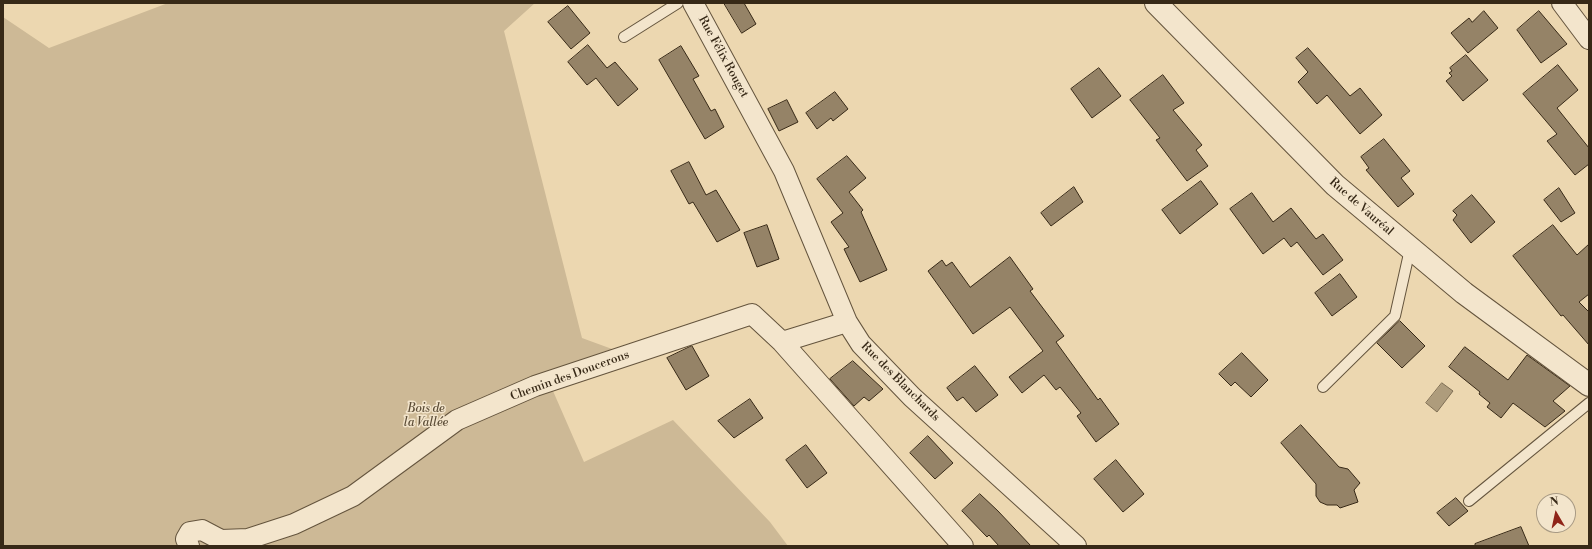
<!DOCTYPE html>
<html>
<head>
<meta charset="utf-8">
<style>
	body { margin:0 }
	#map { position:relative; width:1592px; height:549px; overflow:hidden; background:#ecd7b0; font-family:"Libre Bodoni",serif }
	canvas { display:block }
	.frame { position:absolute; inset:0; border:4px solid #372917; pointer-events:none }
	.north { position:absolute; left:1536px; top:493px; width:40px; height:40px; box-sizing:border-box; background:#f3e5cc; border:1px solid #a89a84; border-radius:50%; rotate:351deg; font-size:11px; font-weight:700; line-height:16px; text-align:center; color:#372917 }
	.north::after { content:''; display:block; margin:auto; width:14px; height:18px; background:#8f2418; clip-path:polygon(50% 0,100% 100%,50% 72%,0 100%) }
</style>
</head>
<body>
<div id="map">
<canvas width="1592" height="549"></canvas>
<div class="frame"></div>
<div class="north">N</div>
</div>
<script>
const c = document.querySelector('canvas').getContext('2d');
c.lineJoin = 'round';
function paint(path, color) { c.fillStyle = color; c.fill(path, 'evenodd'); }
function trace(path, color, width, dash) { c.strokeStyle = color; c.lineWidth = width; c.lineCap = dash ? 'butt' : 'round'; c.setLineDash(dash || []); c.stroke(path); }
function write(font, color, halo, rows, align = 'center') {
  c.font = font + ' "Libre Bodoni",serif'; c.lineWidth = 3; c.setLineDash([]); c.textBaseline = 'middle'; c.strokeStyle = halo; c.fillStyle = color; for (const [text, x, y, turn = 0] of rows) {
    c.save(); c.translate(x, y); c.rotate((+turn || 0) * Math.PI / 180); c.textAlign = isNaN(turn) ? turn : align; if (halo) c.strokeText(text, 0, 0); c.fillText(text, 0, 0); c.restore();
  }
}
const green = new Path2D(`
	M 168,3 L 535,3 L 504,31 L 582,338 L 642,360 L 553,391 L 584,462 L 673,420 L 770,522 L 788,546 L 3,546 L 3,17 L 49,48 Z`);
const water = new Path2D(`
	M 1442,383 L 1453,391 L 1437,412 L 1426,403 Z`);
const building = new Path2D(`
	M 724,3 L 744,3 L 756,24 L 742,33 Z
	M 568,6 L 590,33 L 571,49 L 548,22 Z
	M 1484,11 L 1498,28 L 1468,53 L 1451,33 L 1469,18 L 1472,22 Z
	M 1539,11 L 1567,44 L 1541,63 L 1517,30 Z
	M 588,45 L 607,68 L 615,62 L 638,89 L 618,106 L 596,78 L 587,85 L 568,62 Z
	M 681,46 L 699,76 L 693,79 L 711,111 L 715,109 L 724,127 L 705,139 L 659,60 Z
	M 1308,48 L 1350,96 L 1360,88 L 1382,115 L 1360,134 L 1327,95 L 1317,104 L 1298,82 L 1308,72 L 1296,58 Z
	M 1466,55 L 1488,80 L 1463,101 L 1446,81 L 1452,76 L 1449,73 L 1452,71 L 1450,68 Z
	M 1558,65 L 1578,90 L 1557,108 L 1589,148 L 1589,164 L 1575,175 L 1547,141 L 1557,134 L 1523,94 Z
	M 1099,68 L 1121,96 L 1092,118 L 1071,89 Z
	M 1163,75 L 1184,103 L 1173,110 L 1202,145 L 1196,150 L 1208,166 L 1187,181 L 1156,140 L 1160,138 L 1130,100 Z
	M 835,92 L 848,109 L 833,121 L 831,118 L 817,129 L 806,113 Z
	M 787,100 L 798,122 L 779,131 L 768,109 Z
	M 1384,139 L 1410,171 L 1401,178 L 1414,194 L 1398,207 L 1366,170 L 1369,168 L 1361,157 Z
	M 847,156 L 866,178 L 849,192 L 863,210 L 861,212 L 887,270 L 860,282 L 844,249 L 849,247 L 831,222 L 843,213 L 817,179 Z
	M 689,162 L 706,195 L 716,190 L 740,230 L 717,242 L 693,202 L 689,204 L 671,171 Z
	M 1201,181 L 1218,204 L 1180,234 L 1162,210 Z
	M 1074,187 L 1083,202 L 1051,226 L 1041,213 Z
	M 1559,188 L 1575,213 L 1561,222 L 1544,200 Z
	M 1252,193 L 1273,222 L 1291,208 L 1316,239 L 1323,234 L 1343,260 L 1323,275 L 1297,242 L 1291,247 L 1284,238 L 1263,254 L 1230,209 Z
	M 1472,195 L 1495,222 L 1471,243 L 1453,220 L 1457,215 L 1453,211 Z
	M 767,225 L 779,259 L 757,267 L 744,233 Z
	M 1553,225 L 1577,255 L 1589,244 L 1589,294 L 1579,302 L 1589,312 L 1589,345 L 1563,315 L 1561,316 L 1513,256 Z
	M 1010,257 L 1033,289 L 1030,291 L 1064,336 L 1056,342 L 1098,400 L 1100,398 L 1119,424 L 1096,442 L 1077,416 L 1081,413 L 1060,387 L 1056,390 L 1044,375 L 1022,393 L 1009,377 L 1043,351 L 1010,307 L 973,334 L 928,271 L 942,260 L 946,266 L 952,262 L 970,287 Z
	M 1340,274 L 1357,297 L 1332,316 L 1315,293 Z
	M 1400,321 L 1425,346 L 1402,368 L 1377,343 Z
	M 692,346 L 709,376 L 686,390 L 667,358 Z
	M 1465,347 L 1508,380 L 1527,355 L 1570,386 L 1553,401 L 1565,411 L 1545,427 L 1513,403 L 1501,418 L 1487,407 L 1490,403 L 1479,394 L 1480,392 L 1449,367 Z
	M 1242,353 L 1268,380 L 1251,397 L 1235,382 L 1231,386 L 1219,374 Z
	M 853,361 L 883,389 L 869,401 L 864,397 L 854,406 L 830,379 Z
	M 975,366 L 998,395 L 976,412 L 963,397 L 957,401 L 947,388 Z
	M 750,399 L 763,418 L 734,438 L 718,421 Z
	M 1301,425 L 1339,467 L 1348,469 L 1360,483 L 1354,490 L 1358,502 L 1340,508 L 1337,505 L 1327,505 L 1320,502 L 1316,496 L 1316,484 L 1281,443 Z
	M 928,436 L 953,463 L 935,479 L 910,453 Z
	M 806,445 L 827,473 L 807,488 L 786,460 Z
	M 1116,460 L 1144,494 L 1123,512 L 1094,479 Z
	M 980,494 L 998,511 L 1031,546 L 999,546 L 989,535 L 987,537 L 962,511 Z
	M 1456,498 L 1468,511 L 1449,526 L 1437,513 Z
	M 1521,527 L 1529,546 L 1475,546 L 1475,544 Z`);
const service = new Path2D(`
	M 624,37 L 678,3
	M 1323,387 L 1395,316 L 1410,249
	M 1469,501 L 1589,403`);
const minor = new Path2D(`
	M 693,3 L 784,171 L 847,322 L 861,344 L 912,397 L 1076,546
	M 1562,3 L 1589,39
	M 782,342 L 847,322
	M 189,546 L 186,539 L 190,532 L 202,530 L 221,540 L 248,539 L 294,524 L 353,496 L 457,420 L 535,386 L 752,314 L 782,342 L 963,546`);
const tertiary = new Path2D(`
	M 1156,3 L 1335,185 L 1464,293 L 1589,385`);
const streetNames = [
	["Rue Félix Rouget",723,57,61],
	["Rue de Vauréal",1361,207,41],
	["Chemin des Doucerons",570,376,-20],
	["Rue des Blanchards",900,382,45]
];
const parkNames = [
	["Bois de",426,409],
	["la Vallée",426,423]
];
paint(green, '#cdb996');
paint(water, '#ae9c7c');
trace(water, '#7e6e54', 1);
paint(building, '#958367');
trace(building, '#372917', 1);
trace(service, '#64543d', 12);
trace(minor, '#64543d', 22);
trace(tertiary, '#64543d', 24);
trace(service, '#f3e5cc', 10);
trace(minor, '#f3e5cc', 20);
trace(tertiary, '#f3e5cc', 22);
write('12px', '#372917', '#f3e5cc', streetNames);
write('italic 12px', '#5c4d37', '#f3e5cc', parkNames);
</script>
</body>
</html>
